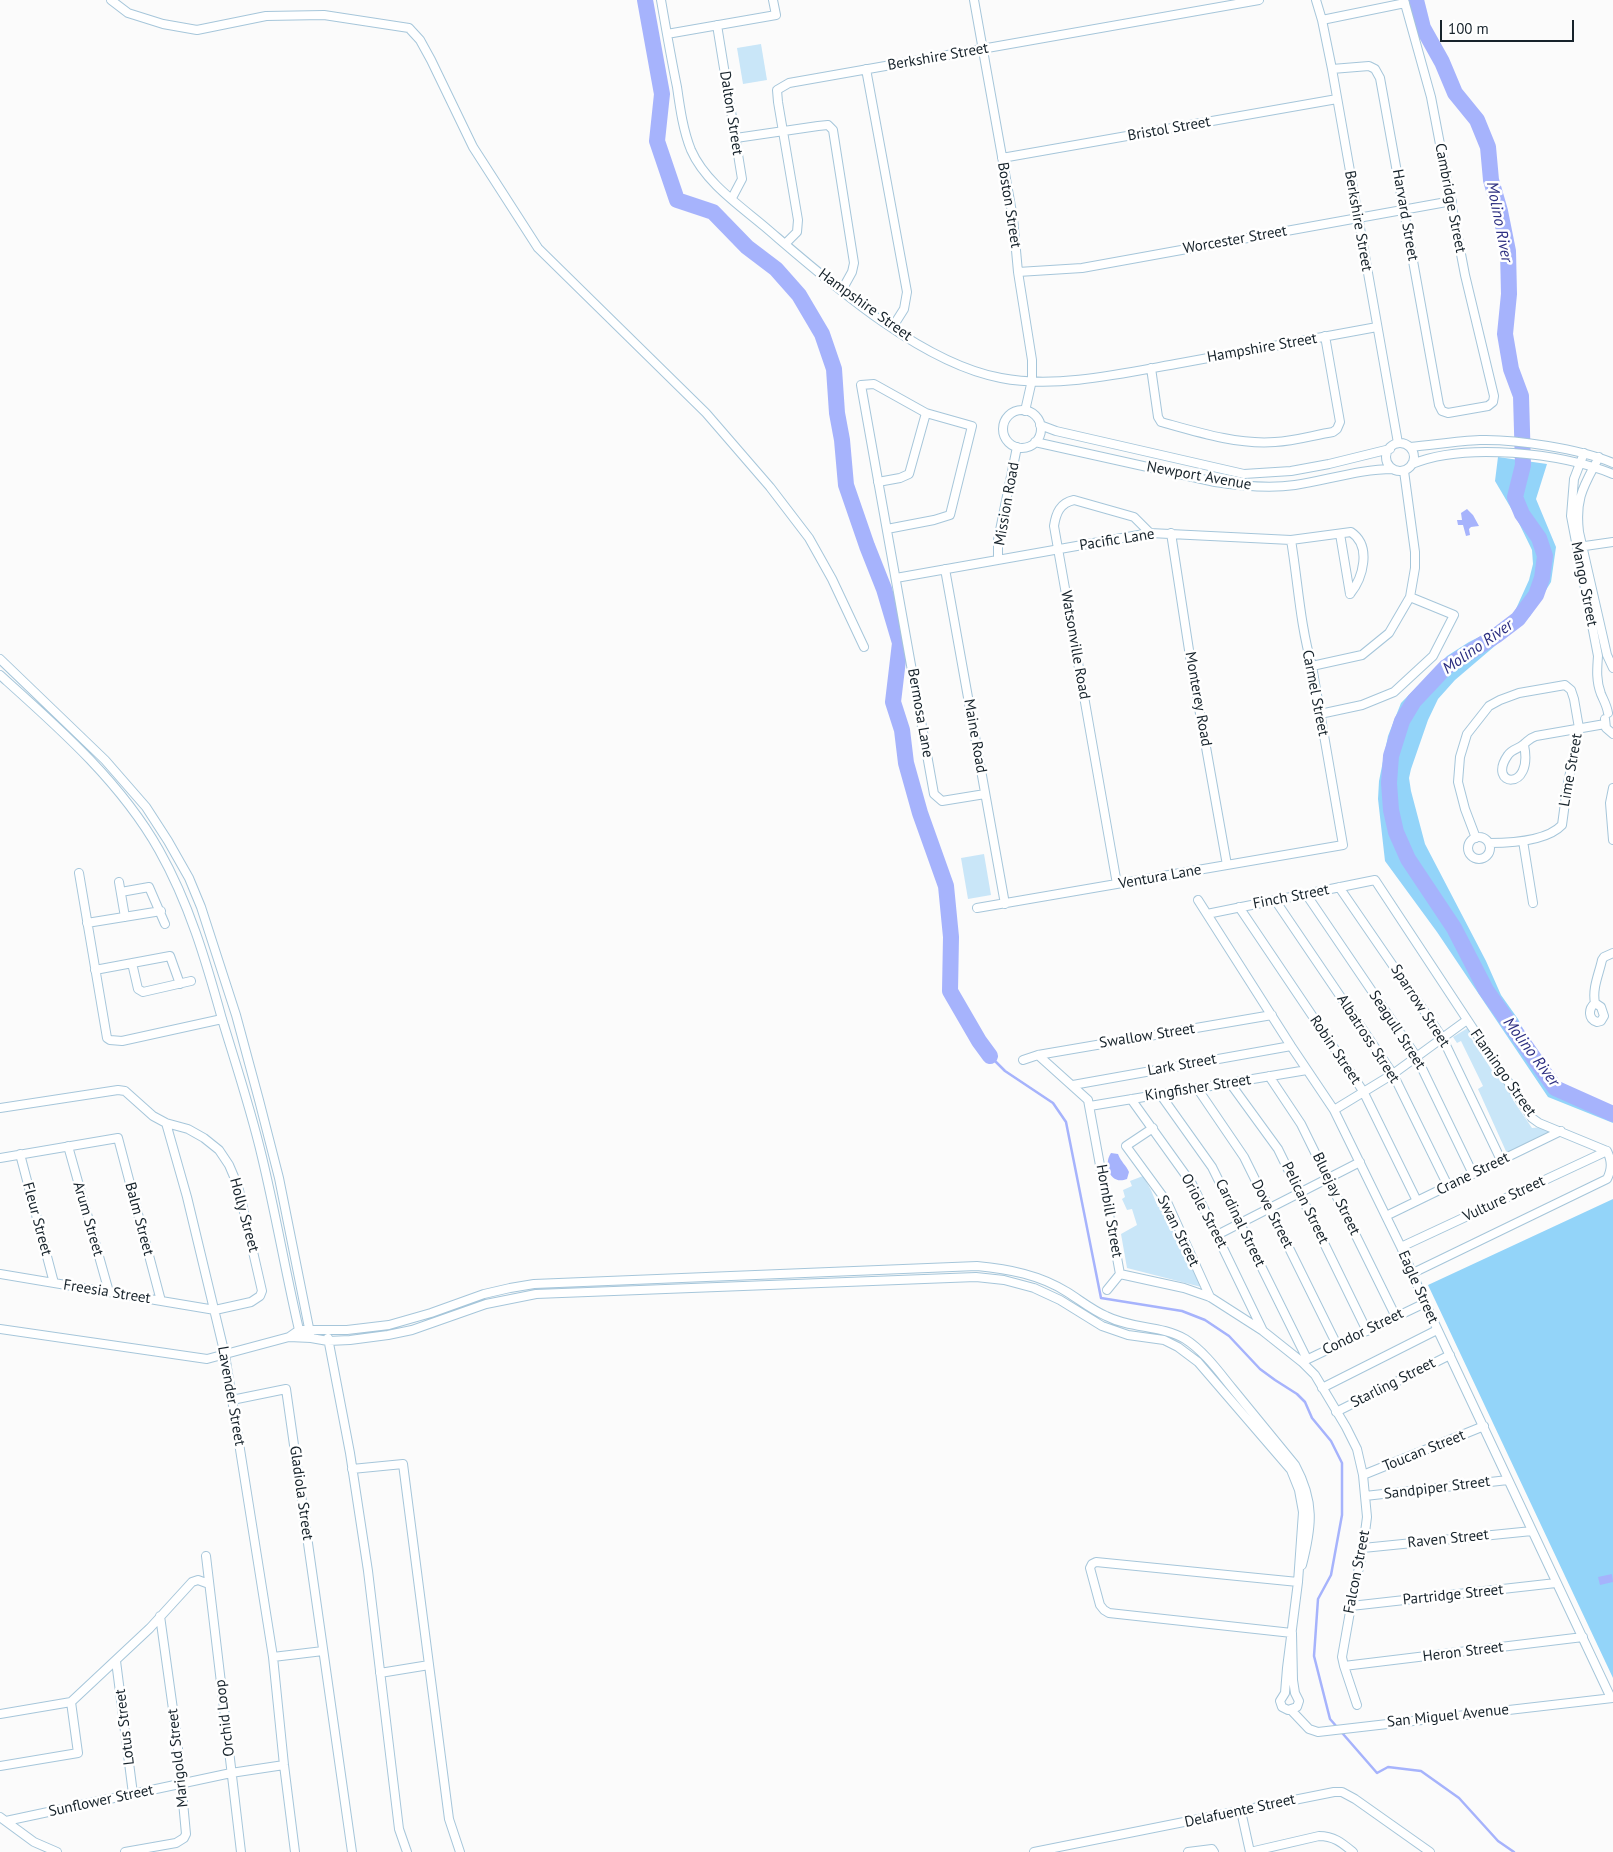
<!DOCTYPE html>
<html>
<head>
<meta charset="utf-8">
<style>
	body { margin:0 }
	#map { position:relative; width:1613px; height:1852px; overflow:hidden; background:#fbfbfb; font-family:"PT Sans",sans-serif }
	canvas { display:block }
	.scale { position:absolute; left:1440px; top:20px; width:134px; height:22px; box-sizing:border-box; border:2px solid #17232b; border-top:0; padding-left:6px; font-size:15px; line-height:18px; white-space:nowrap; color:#17232b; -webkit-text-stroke:4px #fff; paint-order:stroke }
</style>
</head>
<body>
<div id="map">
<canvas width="1613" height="1852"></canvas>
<div class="scale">100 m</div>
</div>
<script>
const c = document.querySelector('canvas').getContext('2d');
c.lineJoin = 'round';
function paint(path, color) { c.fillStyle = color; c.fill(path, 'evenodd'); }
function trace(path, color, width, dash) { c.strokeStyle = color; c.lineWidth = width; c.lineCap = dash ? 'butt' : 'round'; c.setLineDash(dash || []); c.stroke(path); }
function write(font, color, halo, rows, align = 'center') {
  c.font = font + ' "PT Sans",sans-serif'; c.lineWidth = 5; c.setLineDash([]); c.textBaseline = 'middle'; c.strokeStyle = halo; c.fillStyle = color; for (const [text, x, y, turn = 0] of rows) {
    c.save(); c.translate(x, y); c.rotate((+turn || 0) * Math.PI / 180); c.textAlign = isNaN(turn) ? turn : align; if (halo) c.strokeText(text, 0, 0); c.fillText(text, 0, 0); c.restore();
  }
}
const green = new Path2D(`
	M 761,44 L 767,80 L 743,84 L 737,48 Z
	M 984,854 L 991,895 L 968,899 L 961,858 Z
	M 1471,1026 L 1474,1030 L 1469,1035 L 1497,1078 L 1503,1075 L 1518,1097 L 1513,1100 L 1532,1128 L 1544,1127 L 1554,1135 L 1509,1158 L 1478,1089 L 1483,1086 L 1461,1041 L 1457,1043 L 1453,1037 Z
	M 1143,1176 L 1151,1190 L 1158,1207 L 1161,1207 L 1182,1250 L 1186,1249 L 1205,1288 L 1127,1268 L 1121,1234 L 1137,1225 L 1132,1209 L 1127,1210 L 1122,1199 L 1125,1197 L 1123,1190 L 1132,1186 L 1130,1181 Z`);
const forest = new Path2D(`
	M 1498,457 L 1547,464 L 1536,499 L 1556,547 L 1551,582 L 1530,616 L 1455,680 L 1438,699 L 1428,720 L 1411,769 L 1409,778 L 1411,791 L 1425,844 L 1486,961 L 1501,995 L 1518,1019 L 1533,1049 L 1564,1089 L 1613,1110 L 1613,1123 L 1548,1097 L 1437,932 L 1385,861 L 1378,799 L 1379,781 L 1388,736 L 1401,703 L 1447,656 L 1469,642 L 1503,625 L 1515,611 L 1529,580 L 1533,564 L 1532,550 L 1515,515 L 1495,481 Z
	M 1613,1199 L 1613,1678 L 1428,1285 Z`);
const water = new Path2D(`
	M 1467,509 L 1473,515 L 1479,526 L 1471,527 L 1469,529 L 1470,535 L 1466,536 L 1463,525 L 1458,525 L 1457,520 L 1462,520 L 1461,513 Z
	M 1111,1153 L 1118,1154 C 1121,1162 1126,1165 1129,1172 L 1127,1179 C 1110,1186 1103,1164 1111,1153 Z
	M 1612,1574 L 1613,1582 L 1600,1585 L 1598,1577 Z`);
const stream = new Path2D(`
	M 990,1056 L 1005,1071 L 1053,1103 L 1066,1122 L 1101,1298 L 1182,1311 L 1205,1320 L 1229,1336 L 1260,1369 L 1275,1380 L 1297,1394 L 1305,1402 L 1312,1418 L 1331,1441 L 1342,1463 L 1342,1515 L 1331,1575 L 1318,1599 L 1314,1656 L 1330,1719 L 1377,1773 L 1388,1767 L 1421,1771 L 1459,1798 L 1498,1841 L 1514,1852`);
const river = new Path2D(`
	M 645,0 L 662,94 L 657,141 L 677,200 L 713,212 L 747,247 L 776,269 L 799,295 L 822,334 L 834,369 L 837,413 L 842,440 L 846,485 L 867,546 L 884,589 L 900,643 L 893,702 L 902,730 L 906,763 L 920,813 L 946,886 L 951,937 L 950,991 L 979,1041 L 990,1056
	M 1416,0 L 1423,28 L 1442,62 L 1455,93 L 1477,120 L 1488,147 L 1491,180 L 1500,211 L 1508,251 L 1509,294 L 1505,334 L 1511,369 L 1521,396 L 1523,465 L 1515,497 L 1522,514 L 1539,538 L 1545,556 L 1542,578 L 1536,595 L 1518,619 L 1497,635 L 1446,667 L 1414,701 L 1402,721 L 1391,756 L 1389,783 L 1391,810 L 1396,832 L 1408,859 L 1454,928 L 1486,990 L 1555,1088 L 1613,1114`);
const street = new Path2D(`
	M 111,0 L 128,13 L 163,24 L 197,30 L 266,16 L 324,15 L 409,28 L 420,40 L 431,60 L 473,147 L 538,248 L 706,413 L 770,487 L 809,538 L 832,579 L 864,647
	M 661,0 C 666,29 671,58 677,87 C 680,108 683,130 691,150 C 705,182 739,205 765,227 C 827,280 919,363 1001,378 C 1057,389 1125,373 1181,363 C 1246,351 1312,339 1377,327
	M 974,0 L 1013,218 L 1018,272 L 1032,360 L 1032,380 L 1025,411
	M 1316,0 L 1322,20 L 1332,69 L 1398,443
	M 1322,20 L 1405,3
	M 717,25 L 742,179 L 732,198
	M 667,34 L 776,15 L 773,0
	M 866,69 L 907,292 L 904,309 L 892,328
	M 1332,69 L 1369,66 L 1375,69 L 1380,78 L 1439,405 L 1442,411 L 1448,413 L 1488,406 L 1493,402 L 1494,396 L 1465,275 L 1431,97 L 1404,0
	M 736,138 L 818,126 L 828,125 L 833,130 L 854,263 L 852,272 L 842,290
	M 1002,158 L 1337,99
	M 785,244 L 797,232 L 798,220 L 778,102 L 777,90 L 789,83 L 1259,0
	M 1018,272 L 1082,268 L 1452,201
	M 1151,368 L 1158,417 L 1161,422 C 1197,432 1238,445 1275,442 C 1295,441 1314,435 1333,432 L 1337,429 L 1340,422 L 1325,336
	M1003 429a19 19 0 1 1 38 0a19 19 0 1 1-38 0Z
	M 1040,425 L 1056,431 L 1244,474 L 1291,471 L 1329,464 L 1390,449
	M 1035,442 L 1215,482 C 1241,486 1268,489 1295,485 C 1328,480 1360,469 1393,469
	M1386 457a14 14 0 1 1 28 0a14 14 0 1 1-28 0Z
	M 1410,447 C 1433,445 1457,441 1480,440 C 1516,439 1580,449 1613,463
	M 1584,453 L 1574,479 L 1571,516 L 1598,656 C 1597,669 1596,681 1601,694 C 1604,701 1607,706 1608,713
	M 1599,457 C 1584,486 1575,497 1579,532 L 1607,655 L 1613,668
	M 1412,464 C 1465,442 1561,453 1613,474
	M 878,482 L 900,478 L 909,474 L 926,413
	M 887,529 L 934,520 L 950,515 L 972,426 L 926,413 L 874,384 L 861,385 L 934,794 L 942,801 L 985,794
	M 1171,533 L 1191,663 L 1227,865
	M 1340,534 L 1350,594
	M 1578,547 L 1613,542
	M 998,560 L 998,540 L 1017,447
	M 945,569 L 1005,904
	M 896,578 L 1150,533 L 1291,540 L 1351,532 C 1372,546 1363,578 1350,594
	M 0,659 L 105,760 L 146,807 L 168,841 L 189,878 L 201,907 L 236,1015 L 259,1100 L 279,1178 L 310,1333
	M 1312,666 L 1362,655 L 1389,633 L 1410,597 L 1415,568 L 1415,552 L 1404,471
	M 0,675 C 58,727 120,781 159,850 C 189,903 206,961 222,1019 C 236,1065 251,1110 262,1157 C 276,1215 286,1275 300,1334
	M 1320,714 L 1362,705 L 1394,692 L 1433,656 L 1454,615 L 1410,597
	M 1605,719 L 1606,728 L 1613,734
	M 1524,745 C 1534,793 1486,786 1508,755 C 1512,749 1519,749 1524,744 C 1529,740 1530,738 1536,736 L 1605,724
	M 1613,788 L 1610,803 L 1613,840
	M1468 848a11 11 0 1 1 22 0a11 11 0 1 1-22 0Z
	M 1476,838 L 1465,809 L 1458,782 L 1460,757 L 1467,734 L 1489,706 L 1500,700 L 1519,693 L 1565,685 L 1571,690 L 1574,699 L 1579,728 L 1567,788 L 1562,825 C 1547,841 1510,843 1489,843
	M 1523,841 L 1533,903
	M 79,873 L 107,1038 L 110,1040 L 122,1041 L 222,1019
	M 119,882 L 125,917
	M 1117,884 L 1054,526 C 1056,513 1060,503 1074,500 L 1134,517 L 1150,533
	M 1339,887 L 1442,1037 L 1501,1160
	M 121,892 L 149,887 L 165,924
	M 1306,894 L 1416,1056 L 1473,1174
	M 1198,900 L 1291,1046 L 1334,1110 L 1401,1247 L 1425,1303 L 1611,1698
	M 1275,900 L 1393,1074 L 1448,1186
	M 1239,907 L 1363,1091 L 1417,1201
	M 977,908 L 1343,845 L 1312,666 C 1300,625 1298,582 1291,540
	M 1207,914 L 1375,880 L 1532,1118 L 1539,1123 L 1607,1151 C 1612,1161 1612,1169 1607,1179 L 1413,1273
	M 87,923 L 161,911
	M 132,963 L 138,989 L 143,992 L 191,981
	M 95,970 L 170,956 L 180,984
	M 1595,1003 L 1601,1007 L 1604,1016 L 1601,1021 L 1597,1022 C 1588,1019 1588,1009 1595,1003 C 1592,988 1599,974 1602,960 L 1604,957 L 1613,953
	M 1038,1055 L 1088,1100 L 1120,1274 L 1184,1288 L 1210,1297 L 1263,1331 L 1302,1362 L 1315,1375 L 1346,1427 L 1357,1449 L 1363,1475 L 1367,1517 L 1363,1548 L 1351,1606 L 1342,1657 L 1344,1666 L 1357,1705
	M 1023,1060 L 1038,1055 L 1272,1015
	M 1269,1076 L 1301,1124 L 1396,1317
	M 1230,1083 L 1278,1149 L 1367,1331
	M 1073,1085 L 1291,1046
	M 1197,1088 L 1244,1157 L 1337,1345
	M 1160,1094 L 1212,1167 L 1307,1359
	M 1131,1099 L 1192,1184 L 1263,1331
	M 1090,1106 L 1307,1070
	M 0,1108 L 118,1090 L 125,1091 L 153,1116 L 166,1123 L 188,1129 L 204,1138 L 219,1150 L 229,1165 L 238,1186 L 262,1291 L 260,1296 L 251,1302 L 215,1310 L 0,1274
	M 1334,1110 L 1393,1074 L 1467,1020
	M 166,1123 L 187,1197 L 225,1355 L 273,1657 L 284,1765 L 295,1852
	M 1153,1128 L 1126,1146 L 1167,1202 L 1210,1297
	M 68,1146 L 109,1292
	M 20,1154 L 54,1283
	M 0,1158 L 118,1138 L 161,1301
	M 1386,1216 L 1561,1131
	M 1217,1235 L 1360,1162
	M 1401,1247 L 1607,1151
	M 1107,1290 L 1120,1274
	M 0,1329 L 207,1359 L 289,1337 L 311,1338 L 328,1341 L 350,1340 L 388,1335 L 412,1330 L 486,1304 L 536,1294 L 976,1277 L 1004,1280 L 1034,1288 L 1060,1300 L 1102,1326 L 1128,1335 L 1164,1340 L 1178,1347 L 1198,1362 L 1291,1470 L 1299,1490 L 1303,1512 L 1298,1582 L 1287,1668 L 1285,1693 L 1280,1701 L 1282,1707 L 1288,1710 L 1297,1707 L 1299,1701 L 1295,1693 L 1293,1680 L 1292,1633
	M 289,1337 L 299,1330 L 347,1330 L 389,1325 L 431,1313 L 484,1294 L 510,1288 L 534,1284 L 977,1266 C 1009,1269 1040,1275 1067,1292 C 1080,1300 1092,1310 1106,1316 C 1131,1329 1161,1325 1185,1339 C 1204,1351 1219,1372 1232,1388 C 1253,1414 1274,1439 1295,1465 C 1315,1502 1312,1526 1302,1565
	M 328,1338 L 350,1453 L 368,1571 L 399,1829 L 407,1852
	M 1304,1361 L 1425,1303
	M 1322,1388 L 1437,1330
	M 232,1400 L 286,1389 L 352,1852
	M 1336,1412 L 1450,1355
	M 352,1469 L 403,1464 L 449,1819 L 460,1852
	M 1363,1475 L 1484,1426
	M 1365,1496 L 1508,1480
	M 1363,1548 L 1532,1531
	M 206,1556 L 241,1852
	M 1351,1606 L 1556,1583
	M 1292,1633 L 1109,1613 L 1104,1610 L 1100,1605 L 1090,1568 L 1092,1564 L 1096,1562 L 1298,1582
	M 273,1657 L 323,1651
	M 116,1661 L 133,1794
	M 1344,1666 L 1583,1637
	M 380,1673 L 429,1665
	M 1291,1710 L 1309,1729 L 1318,1732 L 1613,1698
	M 0,1714 L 71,1702 L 150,1628 L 192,1582 L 198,1580 L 209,1584
	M 0,1766 L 78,1753 L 71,1702
	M 1241,1811 L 1250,1852
	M 0,1817 L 34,1842 L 57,1852
	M 6,1821 L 231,1773 L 284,1765
	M 125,1852 L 176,1843 L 184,1838 L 186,1834 L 177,1738 L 160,1616
	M 1034,1852 L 1334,1792 L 1342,1792 L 1355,1799 L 1430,1852
	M 1188,1852 L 1212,1849 L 1214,1852
	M 1250,1852 L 1319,1836 C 1334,1836 1342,1843 1353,1852`);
const streetNames = [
	["Berkshire Street",938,57,-10],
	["Dalton Street",731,113,81],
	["Bristol Street",1169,129,-10],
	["Cambridge Street",1450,198,79],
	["Boston Street",1009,205,81],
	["Harvard Street",1405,215,80],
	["Berkshire Street",1358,221,80],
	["Worcester Street",1235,240,-10],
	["Hampshire Street",865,305,36],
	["Hampshire Street",1262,348,-10],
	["Newport Avenue",1199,476,10],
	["Mission Road",1007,504,-80],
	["Pacific Lane",1117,540,-9],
	["Mango Street",1584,584,79],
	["Watsonville Road",1075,645,80],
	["Carmel Street",1315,693,79],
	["Monterey Road",1198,699,80],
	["Bermosa Lane",920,713,80],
	["Maine Road",975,736,80],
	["Lime Street",1571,770,-80],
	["Ventura Lane",1160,877,-10],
	["Finch Street",1291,897,-11],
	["Sparrow Street",1420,1006,57],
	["Seagull Street",1397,1030,57],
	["Swallow Street",1147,1036,-9],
	["Albatross Street",1368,1039,57],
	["Robin Street",1335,1050,56],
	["Lark Street",1182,1065,-10],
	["Flamingo Street",1503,1073,55],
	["Kingfisher Street",1198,1088,-9],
	["Crane Street",1473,1174,-26],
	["Bluejay Street",1336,1194,64],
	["Vulture Street",1504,1199,-25],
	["Pelican Street",1305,1203,64],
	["Hornbill Street",1109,1211,80],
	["Oriole Street",1204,1211,62],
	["Dove Street",1272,1214,63],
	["Holly Street",244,1215,75],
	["Fleur Street",37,1219,75],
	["Arum Street",88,1219,74],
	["Balm Street",139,1219,75],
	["Cardinal Street",1240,1223,64],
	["Swan Street",1178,1231,64],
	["Eagle Street",1418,1287,66],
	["Freesia Street",107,1292,9],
	["Condor Street",1363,1332,-26],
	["Starling Street",1393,1383,-27],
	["Lavender Street",231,1396,80],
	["Toucan Street",1424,1451,-22],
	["Sandpiper Street",1437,1488,-7],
	["Gladiola Street",301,1493,82],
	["Raven Street",1448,1539,-6],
	["Falcon Street",1357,1572,-79],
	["Partridge Street",1453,1595,-6],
	["Heron Street",1463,1652,-7],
	["San Miguel Avenue",1448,1716,-6],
	["Orchid Loop",225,1718,-97],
	["Lotus Street",125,1727,-97],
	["Marigold Street",178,1758,-96],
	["Sunflower Street",101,1801,-12],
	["Delafuente Street",1240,1811,-12]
];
const waterNames = [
	["Molino River",1499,222,79],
	["Molino River",1478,647,-35],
	["Molino River",1531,1052,53]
];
paint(green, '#c9e6f8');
paint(forest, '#93d4f9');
paint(water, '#a6b3fc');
trace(stream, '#a6b3fc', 2.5);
trace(river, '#a6b3fc', 16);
trace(street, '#a6c6da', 10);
trace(street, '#fff', 8);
write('15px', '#17232b', '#fff', streetNames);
write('italic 16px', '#2c2e80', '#fff', waterNames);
</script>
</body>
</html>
